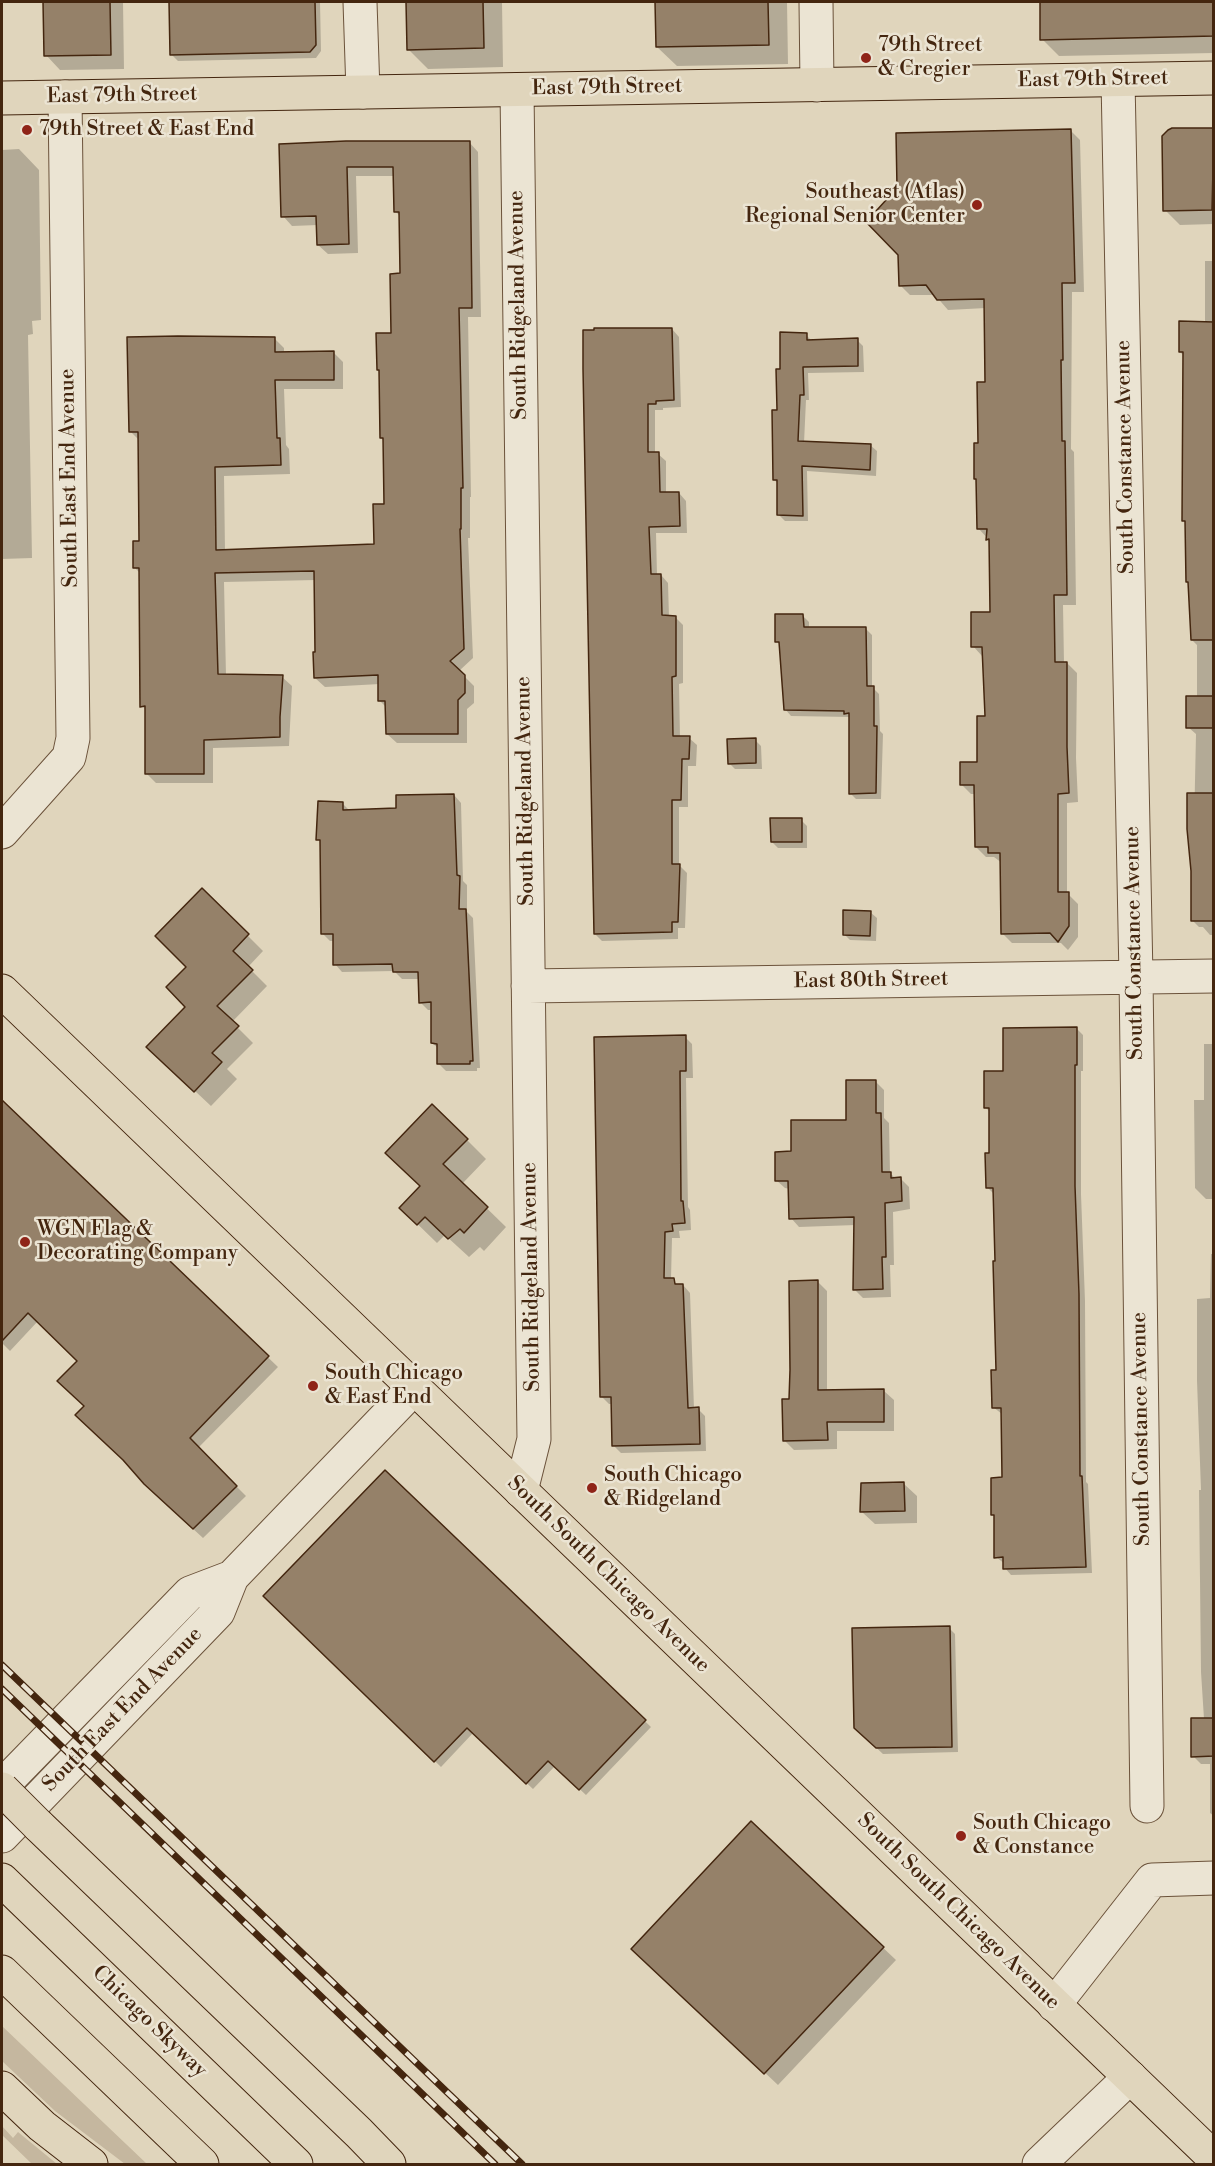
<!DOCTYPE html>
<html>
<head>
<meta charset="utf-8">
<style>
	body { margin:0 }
	#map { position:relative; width:1215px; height:2166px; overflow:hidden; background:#e0d5bc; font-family:"Libre Bodoni",serif }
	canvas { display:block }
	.frame { position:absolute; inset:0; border:3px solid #44260f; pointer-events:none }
</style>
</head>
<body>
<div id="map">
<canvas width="1215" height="2166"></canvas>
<div class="frame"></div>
</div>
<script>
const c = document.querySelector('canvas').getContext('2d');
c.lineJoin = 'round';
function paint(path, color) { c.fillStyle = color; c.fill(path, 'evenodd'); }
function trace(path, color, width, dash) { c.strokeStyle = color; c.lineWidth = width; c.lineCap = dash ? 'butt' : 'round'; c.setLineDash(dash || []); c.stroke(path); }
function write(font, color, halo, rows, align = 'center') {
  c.font = font + ' "Libre Bodoni",serif'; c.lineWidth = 5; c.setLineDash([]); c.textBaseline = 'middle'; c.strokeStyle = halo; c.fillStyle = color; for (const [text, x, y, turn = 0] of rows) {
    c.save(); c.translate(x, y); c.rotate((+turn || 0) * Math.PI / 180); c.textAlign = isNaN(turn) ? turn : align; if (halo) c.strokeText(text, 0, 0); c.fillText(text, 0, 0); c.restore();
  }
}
const green = new Path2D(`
	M 2,2026 L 147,2164 L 125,2164 L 55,2111 L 2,2061 Z
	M 2,2126 L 13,2138 L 18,2132 L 57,2164 L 32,2164 L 2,2135 Z`);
const shadow = new Path2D(`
	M 45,2 L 123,2 L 124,69 L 60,70 L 46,55 Z
	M 171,2 L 320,2 L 321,51 L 316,58 L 178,61 L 172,55 Z
	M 408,2 L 502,2 L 503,67 L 428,69 L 409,50 Z
	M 656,2 L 787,2 L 788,64 L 677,66 L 657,47 Z
	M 1041,2 L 1214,2 L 1214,53 L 1059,56 L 1042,39 Z
	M 1070,130 L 1080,140 L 1084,292 L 1072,292 L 1071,449 L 1074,452 L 1076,605 L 1063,605 L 1064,663 L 1067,663 L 1077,673 L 1076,758 L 1078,802 L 1067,803 L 1067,893 L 1078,904 L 1078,937 L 1068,950 L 1061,943 L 1012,943 L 1002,933 L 1002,863 L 994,857 L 986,857 L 976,847 L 976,794 L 971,794 L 961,784 L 978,764 L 987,718 L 982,656 L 973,646 L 992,613 L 991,542 L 978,528 L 979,445 L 987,384 L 986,308 L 948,310 L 935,295 L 910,295 L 900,285 Z
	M 1214,130 L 1214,224 L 1180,225 L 1165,210 Z
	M 469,142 L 478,152 L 481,317 L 468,317 L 471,497 L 470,497 L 470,538 L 468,538 L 473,658 L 459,671 L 474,686 L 474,703 L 467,709 L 467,743 L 397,743 L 387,734 L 387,708 L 380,701 L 380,684 L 325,687 L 315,678 L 317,654 L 316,580 L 224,582 L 226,676 L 282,677 L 292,686 L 289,746 L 213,748 L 213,783 L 156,783 L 146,773 L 147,711 L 142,706 L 140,573 L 135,568 L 140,542 L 139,440 L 130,431 L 274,338 L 284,348 L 284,353 L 333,352 L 343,362 L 343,389 L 284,389 L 286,445 L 289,449 L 290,474 L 224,476 L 225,551 L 376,545 L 386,505 L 384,441 L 381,438 L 380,372 L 378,369 L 392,334 L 401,275 L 401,217 L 395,211 L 395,176 L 356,176 L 358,253 L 328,254 L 318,245 L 318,225 L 292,226 L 283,216 L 280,145 Z
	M 19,149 L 39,170 L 41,320 L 32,321 L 33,334 L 28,335 L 32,558 L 2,559 L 2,150 Z
	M 1205,261 L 1214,261 L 1214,935 L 1210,935 L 1203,927 L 1199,927 L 1192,920 L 1196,734 L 1188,727 L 1197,698 L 1197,645 L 1192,640 L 1186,523 L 1184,521 L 1184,356 L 1180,352 L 1205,323 Z
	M 672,329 L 679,337 L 681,407 L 663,408 L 663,410 L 655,410 L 655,454 L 658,454 L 666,461 L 666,493 L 679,493 L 686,501 L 687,533 L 656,533 L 657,575 L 661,575 L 668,583 L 669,617 L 675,617 L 683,625 L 683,683 L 679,684 L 680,738 L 689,738 L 697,745 L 696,766 L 688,766 L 688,807 L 679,807 L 679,865 L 687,873 L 685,928 L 678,928 L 678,939 L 602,941 L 595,934 L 585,331 Z
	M 806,335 L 813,342 L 857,340 L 863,346 L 864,372 L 808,373 L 809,400 L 806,400 L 804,443 L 870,445 L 877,451 L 876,476 L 807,471 L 808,521 L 785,521 L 779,515 L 779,484 L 774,480 L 781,370 Z
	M 803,616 L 809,622 L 809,629 L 866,629 L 872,635 L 872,687 L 879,694 L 880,731 L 883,734 L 881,799 L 856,799 L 850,793 L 850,717 L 791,716 L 785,709 L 781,645 L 777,642 Z
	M 755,740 L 761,746 L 762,769 L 735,769 L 729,763 Z
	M 454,795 L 461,803 L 463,881 L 467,885 L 467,912 L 473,918 L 480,1068 L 477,1068 L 477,1071 L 446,1071 L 438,1063 L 438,1048 L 432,1043 L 432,1010 L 428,1010 L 420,1002 L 419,979 L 402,979 L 394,971 L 342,972 L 335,964 L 334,941 L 330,941 L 323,934 L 322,843 L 318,839 L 343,804 L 350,811 L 397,809 Z
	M 801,820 L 807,826 L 807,848 L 778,848 L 772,842 Z
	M 202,890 L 263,951 L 248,967 L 267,986 L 232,1022 L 253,1043 L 227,1069 L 237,1079 L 211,1106 L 164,1062 L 187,1007 L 188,967 Z
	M 870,912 L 877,918 L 876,941 L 850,940 L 844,934 Z
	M 1076,1028 L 1083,1035 L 1083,1071 L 1081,1071 L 1081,1194 L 1085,1301 L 1086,1482 L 1088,1484 L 1092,1573 L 1011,1575 L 1005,1568 L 1005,1564 L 996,1557 L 1003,1479 L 1002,1414 L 993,1407 L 997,1371 L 995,1195 L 988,1188 L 991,1154 L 990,1112 L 985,1107 L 1005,1072 Z
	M 685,1037 L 692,1044 L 693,1078 L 686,1078 L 688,1207 L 690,1210 L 691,1230 L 679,1231 L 680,1238 L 672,1238 L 671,1279 L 679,1286 L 683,1285 L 690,1293 L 694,1409 L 698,1409 L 705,1416 L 706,1451 L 621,1453 L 614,1446 L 613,1404 L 609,1404 L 601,1396 Z
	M 1204,1044 L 1214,1044 L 1214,1199 L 1206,1199 L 1195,1188 L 1194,1100 L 1204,1100 Z
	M 875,1081 L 884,1090 L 884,1118 L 889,1123 L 890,1173 L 896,1179 L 901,1179 L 909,1187 L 910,1209 L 893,1212 L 894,1265 L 890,1265 L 891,1297 L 863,1298 L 854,1289 L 856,1225 L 799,1227 L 791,1218 L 790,1189 L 785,1188 L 776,1180 L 793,1153 L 848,1122 Z
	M 2,1102 L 278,1367 L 198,1448 L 246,1496 L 203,1538 L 155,1494 L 85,1406 L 79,1361 L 38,1321 L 10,1351 L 2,1343 Z
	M 467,1140 L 486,1159 L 462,1184 L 506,1227 L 484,1251 L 480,1247 L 469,1257 L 445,1235 L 437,1243 L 401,1208 L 422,1187 L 387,1153 Z
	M 1211,1254 L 1214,1254 L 1214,1816 L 1210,1813 L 1210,1764 L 1201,1764 L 1193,1756 L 1204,1719 L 1201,1672 L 1199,1490 L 1201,1490 L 1197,1381 L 1197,1299 L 1210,1298 Z
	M 817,1281 L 827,1291 L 827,1392 L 884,1391 L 894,1400 L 894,1431 L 837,1431 L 837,1449 L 794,1450 L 784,1440 L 791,1400 Z
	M 385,1472 L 651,1727 L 586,1795 L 555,1766 L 533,1789 L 473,1733 L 441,1767 L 265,1596 Z
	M 904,1484 L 917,1496 L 917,1523 L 875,1524 L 862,1512 Z
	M 949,1628 L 955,1634 L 958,1752 L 883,1754 L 855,1728 Z
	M 751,1823 L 896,1960 L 778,2085 L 646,1961 Z`);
const building = new Path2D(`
	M 43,2 L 110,2 L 111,55 L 44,56 Z
	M 169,2 L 315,2 L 316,45 L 310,52 L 170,55 Z
	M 406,2 L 483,2 L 484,48 L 407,50 Z
	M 655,2 L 768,2 L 769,45 L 656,47 Z
	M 1040,2 L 1214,2 L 1214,36 L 1040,40 Z
	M 1172,128 L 1214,128 L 1212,210 L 1163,211 L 1162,136 L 1168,130 Z
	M 1071,129 L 1075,283 L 1062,283 L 1063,360 L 1061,360 L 1062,441 L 1065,441 L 1067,595 L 1054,595 L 1055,662 L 1067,662 L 1067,747 L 1069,793 L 1058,794 L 1058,892 L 1069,892 L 1069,926 L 1058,942 L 1050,933 L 1001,934 L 1000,853 L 988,853 L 988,847 L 975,847 L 974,785 L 960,785 L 960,762 L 977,762 L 977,716 L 985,716 L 982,647 L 971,647 L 971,612 L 990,612 L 989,539 L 986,540 L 987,529 L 977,529 L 976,479 L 974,479 L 974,443 L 978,443 L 977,382 L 985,382 L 984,299 L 937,300 L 926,285 L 899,286 L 898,255 L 866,222 L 897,188 L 896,133 Z
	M 346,141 L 470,141 L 472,308 L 459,308 L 463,488 L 461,488 L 461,529 L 460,529 L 464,649 L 450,661 L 465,675 L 465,693 L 458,700 L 458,734 L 386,734 L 385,701 L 378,701 L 378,675 L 314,678 L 313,652 L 315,652 L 314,571 L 215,573 L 218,674 L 283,675 L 280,717 L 280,737 L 204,740 L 204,774 L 145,774 L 145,706 L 140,707 L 139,568 L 133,568 L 133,541 L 139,541 L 138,432 L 129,432 L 127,337 L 178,336 L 275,337 L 275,352 L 334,351 L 334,380 L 275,380 L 277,438 L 280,438 L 281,465 L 215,467 L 216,550 L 374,544 L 373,504 L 384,504 L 383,438 L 380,438 L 379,370 L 377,370 L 376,333 L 391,333 L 390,274 L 400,273 L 399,212 L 394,212 L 393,167 L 347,167 L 349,244 L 317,245 L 316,216 L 281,217 L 279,144 Z
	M 1179,321 L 1214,322 L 1214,640 L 1191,640 L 1188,582 L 1186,582 L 1185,521 L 1182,521 L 1183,352 L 1179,352 Z
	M 594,328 L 672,328 L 674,400 L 656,401 L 656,404 L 648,404 L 648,452 L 659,452 L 660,492 L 679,492 L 680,526 L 649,527 L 651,574 L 661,574 L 662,615 L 676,616 L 676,676 L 672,677 L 673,736 L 690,736 L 689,759 L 682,759 L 681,800 L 672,800 L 672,864 L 680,864 L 678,922 L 672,922 L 672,932 L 594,934 L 583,369 L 583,330 L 594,330 Z
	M 780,332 L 807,333 L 807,340 L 858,338 L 858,366 L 803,367 L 804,395 L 800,395 L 798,441 L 871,444 L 870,470 L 802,466 L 803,516 L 777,515 L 777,480 L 773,480 L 772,410 L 777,410 L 776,369 L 780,369 Z
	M 775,614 L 803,614 L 804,627 L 866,627 L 867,686 L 874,686 L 874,726 L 877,726 L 876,793 L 849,794 L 849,713 L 844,714 L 844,711 L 784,710 L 779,642 L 775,642 Z
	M 1186,696 L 1214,696 L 1214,728 L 1186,728 Z
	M 756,738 L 756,763 L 728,764 L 727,739 Z
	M 1187,793 L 1214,793 L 1214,921 L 1191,921 L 1191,871 L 1187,829 Z
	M 454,794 L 457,875 L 460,876 L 459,909 L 466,909 L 473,1061 L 470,1061 L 470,1064 L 437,1064 L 437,1044 L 431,1043 L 431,1002 L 419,1003 L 418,972 L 393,972 L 392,964 L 333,965 L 333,934 L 321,934 L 320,840 L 316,840 L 318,801 L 343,802 L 343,810 L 396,808 L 396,795 Z
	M 770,818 L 802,818 L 802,842 L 771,842 Z
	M 202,888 L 249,934 L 233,951 L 253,970 L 217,1006 L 239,1026 L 212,1053 L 222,1062 L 194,1092 L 146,1047 L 185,1007 L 166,987 L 186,967 L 155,936 Z
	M 843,910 L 871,911 L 870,936 L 843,935 Z
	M 1077,1027 L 1077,1065 L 1075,1065 L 1075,1186 L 1079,1294 L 1080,1476 L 1082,1476 L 1086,1567 L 1003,1569 L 1003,1557 L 994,1558 L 994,1515 L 991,1515 L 991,1478 L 1002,1477 L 1001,1408 L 992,1408 L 991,1370 L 996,1370 L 993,1261 L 995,1261 L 993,1188 L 986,1188 L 985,1153 L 989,1153 L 989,1108 L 984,1108 L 984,1071 L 1003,1071 L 1003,1028 Z
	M 686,1035 L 686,1071 L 680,1071 L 681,1201 L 683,1201 L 685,1223 L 672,1224 L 673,1231 L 665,1232 L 664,1278 L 674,1278 L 675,1284 L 683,1284 L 688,1408 L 699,1407 L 700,1444 L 612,1446 L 611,1397 L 600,1397 L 594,1037 Z
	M 846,1080 L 876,1080 L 876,1113 L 881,1113 L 882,1172 L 891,1172 L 891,1178 L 901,1177 L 902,1201 L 885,1203 L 886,1257 L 882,1257 L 883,1289 L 853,1290 L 854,1217 L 789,1219 L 788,1181 L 775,1181 L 775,1152 L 791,1151 L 791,1120 L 846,1120 Z
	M 2,1100 L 269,1356 L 190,1438 L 237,1486 L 193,1529 L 144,1484 L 123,1460 L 75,1415 L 84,1406 L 57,1381 L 77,1361 L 28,1313 L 2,1341 Z
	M 432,1104 L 468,1139 L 443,1164 L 488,1207 L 464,1233 L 460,1229 L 448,1239 L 425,1217 L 417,1225 L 399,1208 L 420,1186 L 385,1153 Z
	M 818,1280 L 818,1390 L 884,1389 L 884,1422 L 827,1422 L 828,1440 L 783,1441 L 782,1399 L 789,1399 L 790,1370 L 789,1281 Z
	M 385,1470 L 646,1720 L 579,1790 L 548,1761 L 526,1784 L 467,1728 L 434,1762 L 263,1596 Z
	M 904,1482 L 905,1511 L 860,1512 L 861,1483 Z
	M 950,1626 L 952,1747 L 876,1748 L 854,1728 L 852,1628 Z
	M 1191,1718 L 1214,1718 L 1214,1756 L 1191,1757 Z
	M 751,1821 L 884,1947 L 764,2074 L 631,1949 Z`);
const minor = new Path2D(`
	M 360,2 L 363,92
	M 816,2 L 817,85
	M 1118,80 L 1136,977 L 1147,1806
	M 517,90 L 534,1439 L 521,1491
	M 2,832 L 69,757 L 73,738 L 65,97
	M 528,986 L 1214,976
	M 2,1786 L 190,1593 L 232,1577
	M 2,1836 L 218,1612 L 232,1577 L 414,1388
	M 1054,2005 L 1152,1880 L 1214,1878
	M 1039,2164 L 1130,2077`);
const major = new Path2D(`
	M 2,98 L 1214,78
	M 2,991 L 1214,2158`);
const highway = new Path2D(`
	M 38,1825 L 359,2133 L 389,2164
	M 2,1880 L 296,2164
	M 2,1972 L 202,2164
	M 2,2088 L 42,2126 L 91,2164`);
const rail = new Path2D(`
	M 2,1665 L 522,2164
	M 2,1689 L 495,2164`);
const highwayBridge = new Path2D(`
	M 2,1789 L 38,1825`);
const markers = [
	[866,58,6,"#8f2418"],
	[27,130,6,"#8f2418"],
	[977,205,6,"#8f2418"],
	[25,1242,6,"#8f2418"],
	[313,1386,6,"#8f2418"],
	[592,1488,6,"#8f2418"],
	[961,1836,6,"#8f2418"]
];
const poiNames = [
	["79th Street",878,46],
	["& Cregier",878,70],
	["79th Street & East End",39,130],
	["Southeast (Atlas)",965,193,"right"],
	["Regional Senior Center",965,217,"right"],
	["WGN Flag &",37,1230],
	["Decorating Company",37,1254],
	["South Chicago",325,1374],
	["& East End",325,1398],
	["South Chicago",604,1476],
	["& Ridgeland",604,1500],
	["South Chicago",973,1824],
	["& Constance",973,1848]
];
const streetNames = [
	["East 79th Street",1093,80,-1],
	["East 79th Street",607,88,-1],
	["East 79th Street",122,96,-1],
	["South Ridgeland Avenue",519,305,-91],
	["South Constance Avenue",1126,457,-91],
	["South East End Avenue",70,478,-91],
	["South Ridgeland Avenue",526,791,-91],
	["South Constance Avenue",1135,943,-91],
	["East 80th Street",871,981,-1],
	["South Ridgeland Avenue",532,1277,-91],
	["South Constance Avenue",1142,1429,-91],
	["South South Chicago Avenue",608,1575,44],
	["South East End Avenue",123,1710,-46],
	["South South Chicago Avenue",958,1912,44],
	["Chicago Skyway",149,2022,44]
];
paint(green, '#c5b79f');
paint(shadow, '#0003');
paint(building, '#958169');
trace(building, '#44260f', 1.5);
trace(minor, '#6b523a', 35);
trace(major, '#44260f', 35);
trace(highway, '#44260f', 35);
trace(minor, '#ebe4d3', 33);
trace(major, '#e0d5bc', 33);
trace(highway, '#e0d5bc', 33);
trace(rail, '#44260f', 7);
trace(rail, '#ebe4d3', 4.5, [14]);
trace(highwayBridge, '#44260f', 35, []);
trace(highwayBridge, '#e0d5bc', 33);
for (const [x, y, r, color] of markers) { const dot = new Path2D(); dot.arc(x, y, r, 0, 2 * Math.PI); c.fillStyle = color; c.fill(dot); trace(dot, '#ebe4d3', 2); }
write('21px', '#44260f', '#ebe4d3', poiNames, 'left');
write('21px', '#44260f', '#ebe4d3', streetNames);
</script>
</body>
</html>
